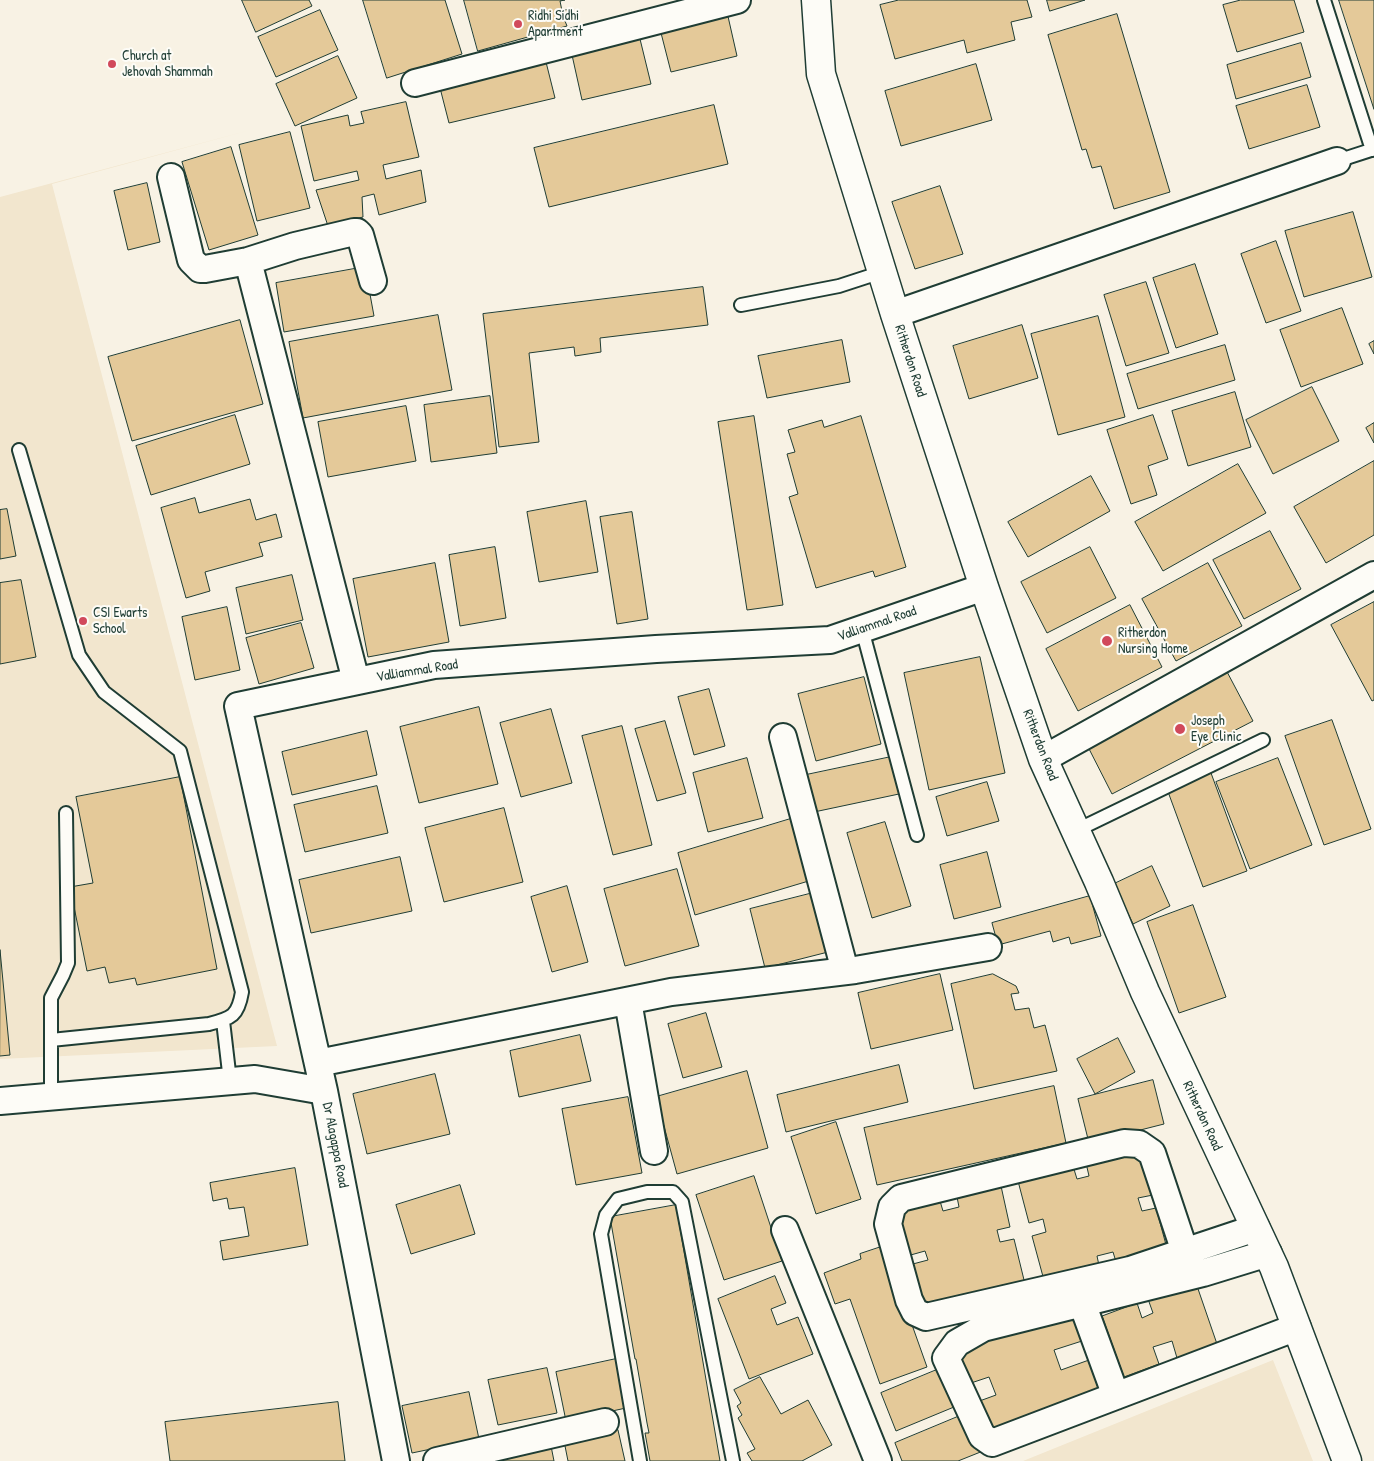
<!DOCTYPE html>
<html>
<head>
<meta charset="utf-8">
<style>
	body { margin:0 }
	canvas { display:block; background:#f8f2e4 }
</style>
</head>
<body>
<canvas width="1374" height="1461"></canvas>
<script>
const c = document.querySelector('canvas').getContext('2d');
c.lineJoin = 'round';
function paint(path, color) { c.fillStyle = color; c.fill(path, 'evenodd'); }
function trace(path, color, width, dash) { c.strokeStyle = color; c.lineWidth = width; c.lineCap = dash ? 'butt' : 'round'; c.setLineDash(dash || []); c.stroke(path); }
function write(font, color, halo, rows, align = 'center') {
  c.font = font + ' "Patrick Hand",sans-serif'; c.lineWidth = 4; c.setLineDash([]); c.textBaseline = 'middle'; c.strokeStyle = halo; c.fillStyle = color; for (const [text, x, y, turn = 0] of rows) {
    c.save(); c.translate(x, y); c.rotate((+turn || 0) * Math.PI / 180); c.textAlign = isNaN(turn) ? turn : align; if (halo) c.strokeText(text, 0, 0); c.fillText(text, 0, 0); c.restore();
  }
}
const built = new Path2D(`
	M 254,129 L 52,184 L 277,1046 L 0,1059 L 0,197 Z
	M 1273,1360 L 1313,1461 L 1023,1461 Z`);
const building = new Path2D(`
	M 242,0 L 309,0 L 312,6 L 256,32 Z
	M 363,0 L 445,0 L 462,54 L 387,78 Z
	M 464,0 L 565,0 L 560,1 L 562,11 L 569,9 L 572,20 L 565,21 L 567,26 L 478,51 Z
	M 899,0 L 1027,0 L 1032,17 L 1011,22 L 1015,40 L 967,53 L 964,40 L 895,59 L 880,5 Z
	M 1047,0 L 1085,0 L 1050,11 Z
	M 1241,0 L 1294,0 L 1304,32 L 1237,52 L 1223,5 Z
	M 1339,0 L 1374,0 L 1374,109 Z
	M 320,10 L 338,50 L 276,77 L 258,37 Z
	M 727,12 L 737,56 L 671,72 L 660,29 Z
	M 1117,14 L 1170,192 L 1114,209 L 1101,166 L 1092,168 L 1086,149 L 1082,150 L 1048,35 Z
	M 640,39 L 651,84 L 582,100 L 572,55 Z
	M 1301,43 L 1311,77 L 1236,99 L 1227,65 Z
	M 338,56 L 357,98 L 295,126 L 276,84 Z
	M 545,58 L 555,98 L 449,123 L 439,84 Z
	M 976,64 L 992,120 L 901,146 L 885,91 Z
	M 1307,85 L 1320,127 L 1249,149 L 1236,106 Z
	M 406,102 L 419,157 L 383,165 L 386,179 L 421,170 L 426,202 L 379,215 L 374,194 L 362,197 L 363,217 L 328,226 L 316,190 L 359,180 L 357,171 L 314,181 L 301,126 L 348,115 L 350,126 L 364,123 L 361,112 Z
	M 714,105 L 728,164 L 549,207 L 534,148 Z
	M 290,132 L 310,208 L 257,221 L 239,145 Z
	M 231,147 L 258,235 L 209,250 L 182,162 Z
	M 147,183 L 160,242 L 128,250 L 114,191 Z
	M 940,186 L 963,254 L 915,269 L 892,202 Z
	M 1353,212 L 1372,277 L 1304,297 L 1285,231 Z
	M 1276,241 L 1301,311 L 1266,323 L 1241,254 Z
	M 1195,264 L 1218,334 L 1176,348 L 1153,278 Z
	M 365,267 L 374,316 L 284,332 L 276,283 Z
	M 1146,282 L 1169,353 L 1126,366 L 1104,295 Z
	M 703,287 L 708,325 L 600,338 L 601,352 L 575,356 L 574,347 L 529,353 L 539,442 L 499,447 L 483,314 Z
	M 1342,308 L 1363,364 L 1301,387 L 1280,330 Z
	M 438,315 L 452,390 L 303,418 L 289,342 Z
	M 1098,316 L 1125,417 L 1058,435 L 1031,334 Z
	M 240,320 L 263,404 L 132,441 L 108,357 Z
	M 1022,325 L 1038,378 L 969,399 L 953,346 Z
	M 842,340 L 850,382 L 767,398 L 758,356 Z
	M 1374,341 L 1374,354 L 1369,344 Z
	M 1225,345 L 1235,380 L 1138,409 L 1127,374 Z
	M 1312,387 L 1339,441 L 1273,474 L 1246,420 Z
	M 1235,392 L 1251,447 L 1188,466 L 1172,411 Z
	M 490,396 L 497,453 L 431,462 L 424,405 Z
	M 406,406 L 416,461 L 328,477 L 318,422 Z
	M 235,415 L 250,464 L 151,495 L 136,446 Z
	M 1153,415 L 1168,459 L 1148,466 L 1157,495 L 1131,504 L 1107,430 Z
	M 754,416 L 783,605 L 747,610 L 718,422 Z
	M 861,416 L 906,567 L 875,577 L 873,571 L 816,588 L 789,497 L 798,494 L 787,454 L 795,452 L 788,430 L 822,420 L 824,427 Z
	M 1374,423 L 1374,443 L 1366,428 Z
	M 1374,461 L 1374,535 L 1326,563 L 1294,507 Z
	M 1238,464 L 1266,513 L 1163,571 L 1135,522 Z
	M 1091,476 L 1110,511 L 1028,557 L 1008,522 Z
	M 195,498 L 199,513 L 250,499 L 256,520 L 276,514 L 282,537 L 259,543 L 263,556 L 205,572 L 210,591 L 186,598 L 161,508 Z
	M 586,501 L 598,572 L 539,582 L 527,512 Z
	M 7,509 L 16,556 L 0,559 L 0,510 Z
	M 632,512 L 648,619 L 617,624 L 600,517 Z
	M 1270,531 L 1301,589 L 1244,619 L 1213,560 Z
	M 495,547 L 506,618 L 460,626 L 449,555 Z
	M 1090,547 L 1116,598 L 1047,633 L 1021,582 Z
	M 435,563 L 449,642 L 368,657 L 353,579 Z
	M 1208,563 L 1242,626 L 1176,661 L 1142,599 Z
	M 292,575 L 303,620 L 246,634 L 236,588 Z
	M 21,580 L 36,657 L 0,664 L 0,583 Z
	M 1374,602 L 1374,700 L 1372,701 L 1331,625 Z
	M 1130,605 L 1162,667 L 1078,711 L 1046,649 Z
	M 227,607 L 240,670 L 195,680 L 182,617 Z
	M 301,623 L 314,668 L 259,684 L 246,638 Z
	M 980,657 L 1005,773 L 929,790 L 904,673 Z
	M 1225,668 L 1253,721 L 1112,794 L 1085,741 Z
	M 864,677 L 881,744 L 816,761 L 798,694 Z
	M 709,689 L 725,746 L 694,755 L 678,697 Z
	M 479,707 L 498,784 L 419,803 L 400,727 Z
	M 551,709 L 572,783 L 521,797 L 500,723 Z
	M 1332,720 L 1371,829 L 1324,845 L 1285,736 Z
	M 665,721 L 686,793 L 657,801 L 635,729 Z
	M 622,726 L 652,845 L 613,855 L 582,736 Z
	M 367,731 L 377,775 L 292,795 L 282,752 Z
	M 891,757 L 899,794 L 814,812 L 806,775 Z
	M 747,758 L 763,818 L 708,832 L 693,773 Z
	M 1278,758 L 1312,845 L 1250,869 L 1216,782 Z
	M 1211,773 L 1247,871 L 1203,887 L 1167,789 Z
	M 180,777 L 217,969 L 137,985 L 135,978 L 109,983 L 105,967 L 87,971 L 70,887 L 93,883 L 76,797 Z
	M 987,782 L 999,821 L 947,836 L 936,797 Z
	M 377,786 L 388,833 L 305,852 L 294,805 Z
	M 504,808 L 523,882 L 444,902 L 425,828 Z
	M 797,817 L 812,880 L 695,915 L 678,853 Z
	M 885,822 L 911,906 L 872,918 L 847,833 Z
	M 987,852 L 1001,907 L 954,919 L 940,865 Z
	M 400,857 L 412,911 L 311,933 L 299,880 Z
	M 1152,866 L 1170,906 L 1133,924 L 1114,884 Z
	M 677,869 L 699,946 L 625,966 L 604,889 Z
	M 567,886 L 588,962 L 552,972 L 531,897 Z
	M 817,892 L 832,951 L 765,968 L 750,909 Z
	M 1090,896 L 1101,936 L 1071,944 L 1069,937 L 1053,942 L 1050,931 L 998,945 L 992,923 Z
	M 1193,905 L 1226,997 L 1179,1013 L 1147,922 Z
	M 0,950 L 10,1055 L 0,1056 Z
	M 940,974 L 953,1030 L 871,1049 L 858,993 Z
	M 993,974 L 1016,986 L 1019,993 L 1011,994 L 1015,1010 L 1029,1008 L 1034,1028 L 1045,1025 L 1057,1071 L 974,1089 L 951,984 Z
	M 706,1013 L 722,1067 L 683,1078 L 668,1024 Z
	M 580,1035 L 591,1081 L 519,1097 L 510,1051 Z
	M 1118,1038 L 1135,1072 L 1095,1094 L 1077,1059 Z
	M 899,1065 L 908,1102 L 786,1132 L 777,1095 Z
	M 747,1071 L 768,1148 L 677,1174 L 656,1097 Z
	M 435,1074 L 450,1134 L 367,1154 L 353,1094 Z
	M 1153,1080 L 1164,1124 L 1089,1143 L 1078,1099 Z
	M 1054,1086 L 1066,1143 L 877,1185 L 864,1128 Z
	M 628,1097 L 642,1173 L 576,1185 L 562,1109 Z
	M 836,1122 L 861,1199 L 816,1214 L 791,1137 Z
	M 1141,1148 L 1153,1195 L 1138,1198 L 1142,1211 L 1156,1208 L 1168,1252 L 1117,1265 L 1113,1252 L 1097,1256 L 1100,1270 L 1045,1284 L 1032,1236 L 1046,1232 L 1043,1219 L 1029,1223 L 1018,1181 L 1073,1166 L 1077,1179 L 1089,1176 L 1086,1163 Z
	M 295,1168 L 308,1245 L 223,1260 L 220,1241 L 249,1236 L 244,1207 L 229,1209 L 227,1198 L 213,1201 L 210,1183 Z
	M 754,1176 L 782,1261 L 724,1280 L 696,1195 Z
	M 460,1185 L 475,1234 L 411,1254 L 396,1205 Z
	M 1001,1186 L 1010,1227 L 997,1230 L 1000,1242 L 1014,1239 L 1025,1284 L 920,1310 L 909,1265 L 928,1260 L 925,1251 L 907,1256 L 896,1212 L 940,1201 L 943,1211 L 959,1207 L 957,1197 Z
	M 676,1205 L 720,1461 L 650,1461 L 645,1433 L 649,1433 L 647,1423 L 636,1359 L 635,1359 L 610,1217 Z
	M 884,1246 L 927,1367 L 880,1384 L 850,1299 L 835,1304 L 824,1273 L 861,1259 L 860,1254 Z
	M 775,1276 L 786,1303 L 771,1309 L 777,1325 L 798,1317 L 813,1354 L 749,1379 L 718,1299 Z
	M 1196,1283 L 1217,1344 L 1177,1358 L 1172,1341 L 1153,1347 L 1159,1364 L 1124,1377 L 1102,1316 L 1137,1303 L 1142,1318 L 1153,1313 L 1148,1299 Z
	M 1071,1309 L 1082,1341 L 1054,1350 L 1061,1370 L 1089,1360 L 1099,1391 L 984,1431 L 974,1403 L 996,1395 L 989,1377 L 968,1384 L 956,1350 Z
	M 616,1359 L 626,1408 L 566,1421 L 556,1372 Z
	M 547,1368 L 557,1413 L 498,1425 L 488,1380 Z
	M 939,1369 L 954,1407 L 896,1431 L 881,1393 Z
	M 760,1377 L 781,1414 L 808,1400 L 832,1445 L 802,1461 L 752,1461 L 747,1453 L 755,1449 L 738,1418 L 742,1415 L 737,1406 L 741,1403 L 734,1390 Z
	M 469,1392 L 479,1439 L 412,1453 L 402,1406 Z
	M 338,1402 L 345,1461 L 170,1461 L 165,1422 Z
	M 967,1413 L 983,1451 L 958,1461 L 902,1461 L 895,1443 Z
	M 618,1430 L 625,1461 L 568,1461 L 564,1441 Z
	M 551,1446 L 554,1461 L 496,1461 L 496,1458 Z`);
const service = new Path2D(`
	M 1324,0 L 1372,150
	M 1337,161 L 1374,149
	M 741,305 L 839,286 L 882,272
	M 19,450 L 79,655 L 104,692 L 180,751 L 242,992 C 238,1016 232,1018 209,1024 L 51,1040
	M 862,629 L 917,835
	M 1075,831 L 1263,740
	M 223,1021 L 230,1081
	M 51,1096 L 51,998 L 63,975 L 68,963 L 66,813
	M 640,1461 L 601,1234 L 606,1215 L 618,1199 L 647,1192 L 673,1192 L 682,1202 L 733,1461`);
const minor = new Path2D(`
	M 415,83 L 737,0
	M 171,177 L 191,260 L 200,269 L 205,269 L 248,261 L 295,246 L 354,232 L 357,232 L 360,235 L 373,281
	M 248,261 L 356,681
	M 895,314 L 1337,161
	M 783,737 L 845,971
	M 1043,759 L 1374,575
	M 628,1001 L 654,1151
	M 318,1063 L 671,992 L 855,970 L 988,947
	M 324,1091 L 238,706 L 434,665 L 656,649 L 830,640 L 984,587
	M 0,1101 L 255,1079 L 324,1091 L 396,1461
	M 785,1230 L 878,1461
	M 1185,1252 L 1152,1153 L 1139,1144 L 1124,1143 L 901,1198 L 892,1207 L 888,1224 L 909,1300 L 915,1312 L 926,1317 L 1130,1270 L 1256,1228
	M 1268,1253 L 1203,1273 L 983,1328 L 957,1343 L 946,1358 L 982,1436 L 992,1443 L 1297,1327
	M 1082,1303 L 1116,1396
	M 437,1461 L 605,1422`);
const secondary = new Path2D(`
	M 816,0 L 821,74 L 895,314 L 984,587 L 1043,759 L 1099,882 L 1145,992 L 1274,1267 L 1347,1461`);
const markers = [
	[518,24,5,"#d1495b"],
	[112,64,5,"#d1495b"],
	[83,621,5,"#d1495b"],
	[1107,641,6,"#d1495b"],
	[1180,729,6,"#d1495b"]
];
const poiNames = [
	["Ridhi Sidhi",528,16],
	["Apartment",528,32],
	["Church at",122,56],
	["Jehovah Shammah",122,72],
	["CSI Ewarts",93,613],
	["School",93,629],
	["Ritherdon",1118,633],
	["Nursing Home",1118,649],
	["Joseph",1191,721],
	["Eye Clinic",1191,737]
];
const streetNames = [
	["Ritherdon Road",910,361,72],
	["Valliammal Road",877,624,-19],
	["Valliammal Road",417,671,-9],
	["Ritherdon Road",1040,745,69],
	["Ritherdon Road",1202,1116,65],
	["Dr Alagappa Road",335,1145,79]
];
paint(built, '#f2e6ce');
paint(building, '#e4c999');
trace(building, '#1f3d34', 1);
trace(service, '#1f3d34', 16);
trace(minor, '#1f3d34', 30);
trace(secondary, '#1f3d34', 31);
trace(service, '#fdfcf7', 12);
trace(minor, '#fdfcf7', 26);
trace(secondary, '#fdfcf7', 28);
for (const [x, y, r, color] of markers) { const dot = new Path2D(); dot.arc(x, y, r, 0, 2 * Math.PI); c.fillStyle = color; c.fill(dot); trace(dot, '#fdfcf7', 2); }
write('14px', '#1f3d34', '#fdfcf7', poiNames, 'left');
write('14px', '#1f3d34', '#fdfcf7', streetNames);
</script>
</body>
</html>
